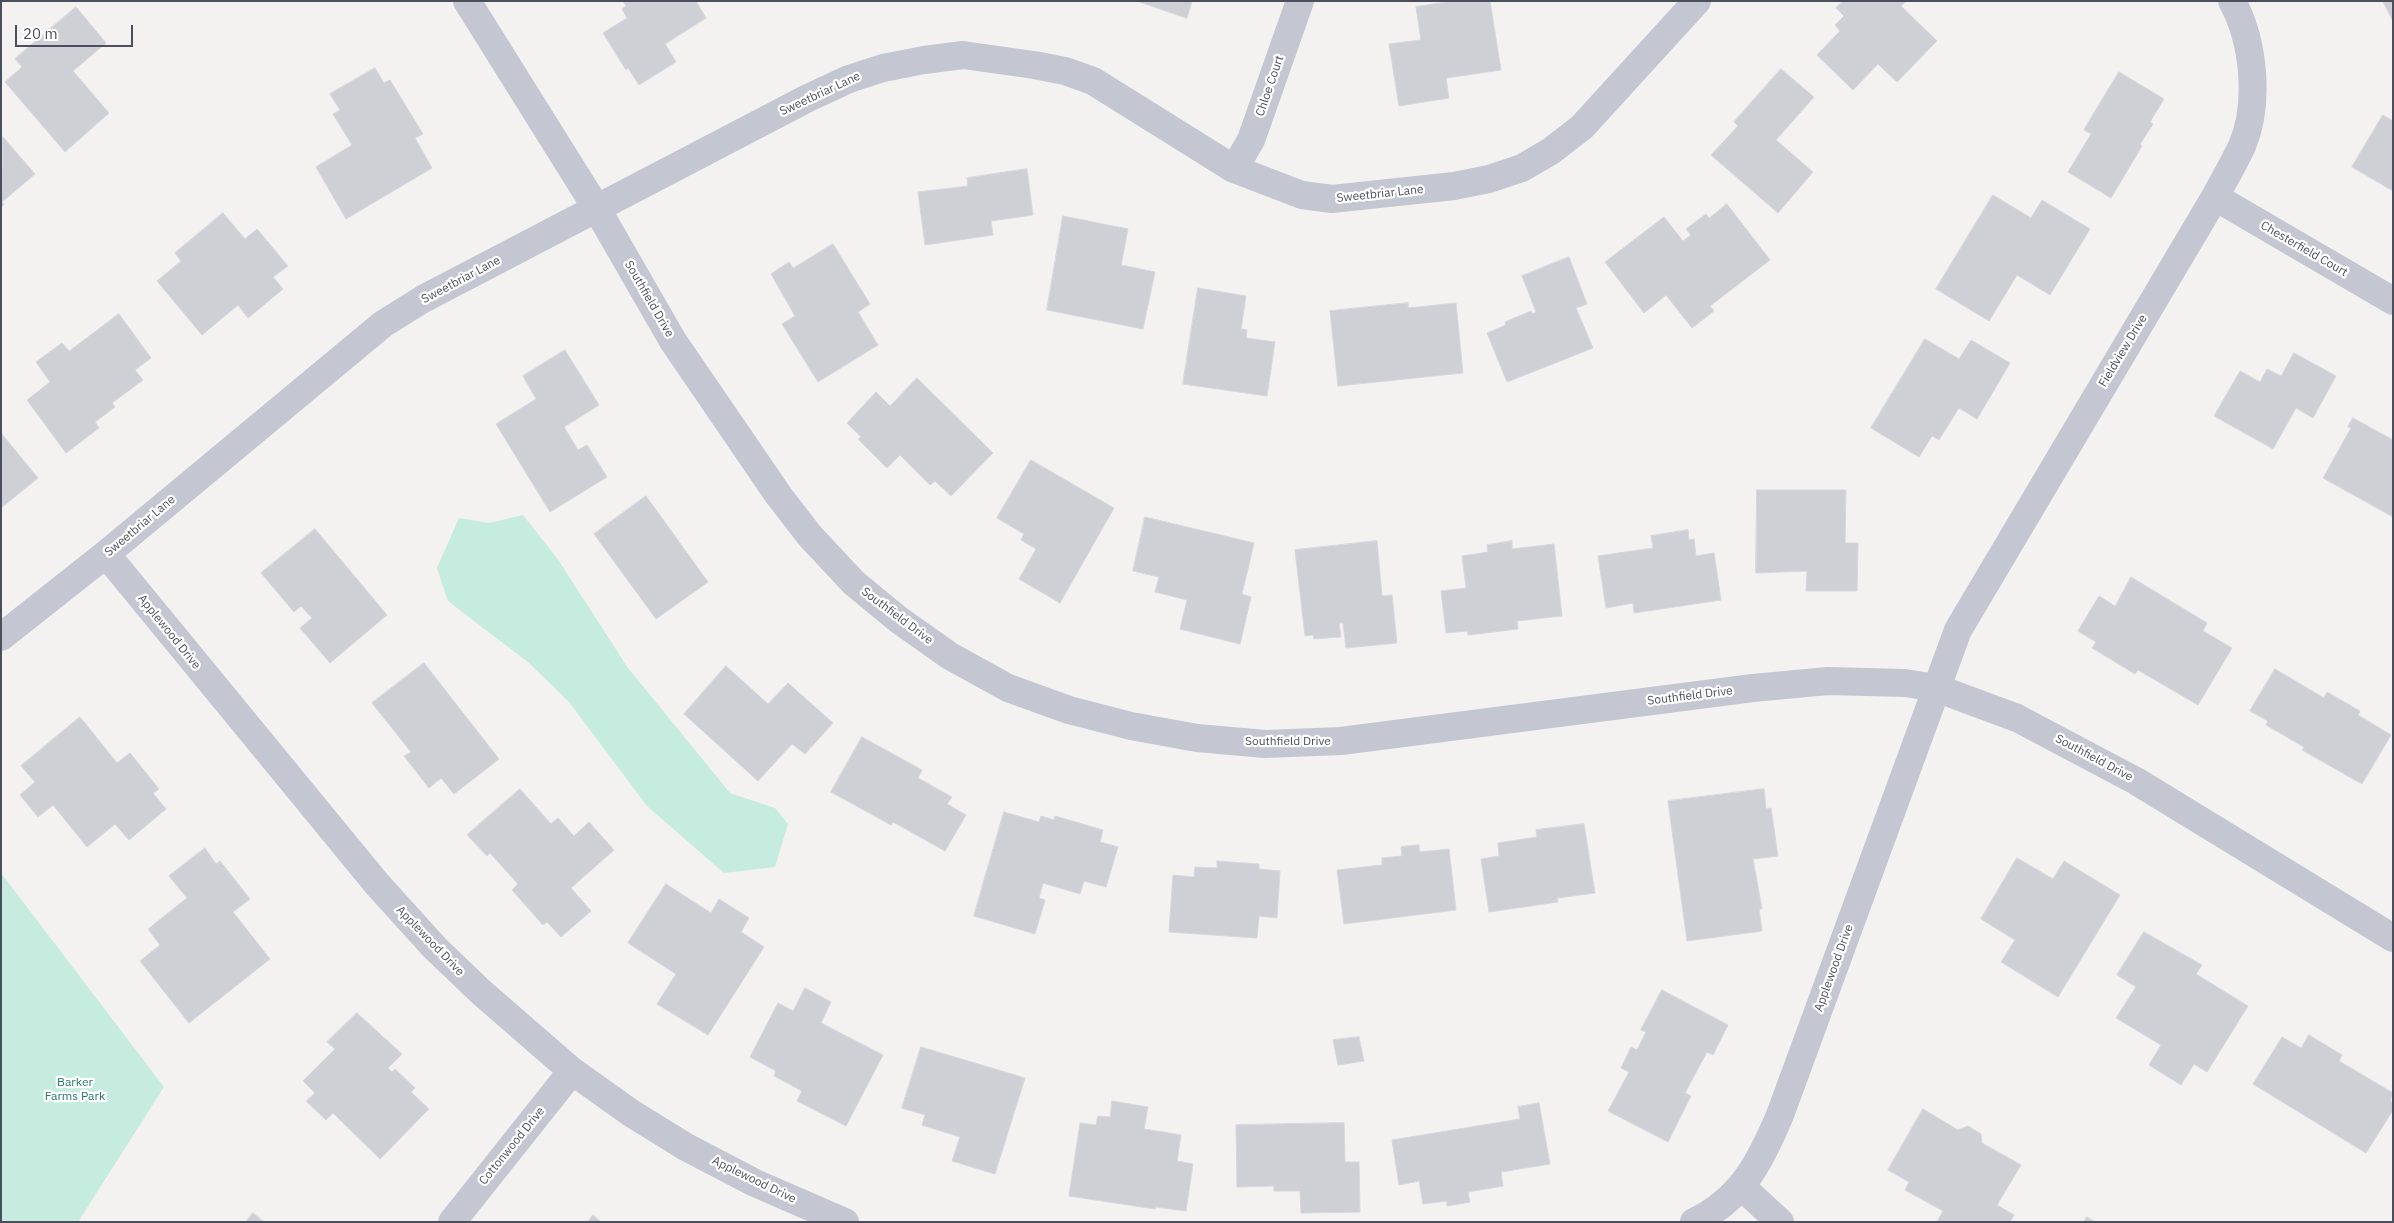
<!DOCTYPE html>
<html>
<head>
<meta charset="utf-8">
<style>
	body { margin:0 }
	#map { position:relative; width:2394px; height:1223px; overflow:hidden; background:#f3f2f1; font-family:"IBM Plex Sans",sans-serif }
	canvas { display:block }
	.frame { position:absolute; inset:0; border:2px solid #4b4f5d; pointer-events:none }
	.scale { position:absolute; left:15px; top:25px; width:118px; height:22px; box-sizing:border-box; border:2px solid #4b4f5d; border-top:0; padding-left:6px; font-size:15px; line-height:18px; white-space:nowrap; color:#4b4f5d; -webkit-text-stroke:4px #fff; paint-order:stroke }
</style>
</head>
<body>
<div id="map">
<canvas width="2394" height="1223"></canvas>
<div class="frame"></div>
<div class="scale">20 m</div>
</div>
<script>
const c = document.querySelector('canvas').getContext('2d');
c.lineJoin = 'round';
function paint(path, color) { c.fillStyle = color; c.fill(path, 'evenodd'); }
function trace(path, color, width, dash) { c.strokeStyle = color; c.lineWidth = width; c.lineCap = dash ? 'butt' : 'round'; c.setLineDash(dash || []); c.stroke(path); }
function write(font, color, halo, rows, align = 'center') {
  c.font = font + ' "IBM Plex Sans",sans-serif'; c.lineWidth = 4.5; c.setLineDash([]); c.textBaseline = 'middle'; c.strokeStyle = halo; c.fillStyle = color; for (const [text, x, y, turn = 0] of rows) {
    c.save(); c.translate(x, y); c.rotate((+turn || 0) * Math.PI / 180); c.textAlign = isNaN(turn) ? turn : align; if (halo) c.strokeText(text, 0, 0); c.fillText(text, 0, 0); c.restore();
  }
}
const green = new Path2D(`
	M 523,515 L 557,558 L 628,668 L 730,793 L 775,808 L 788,824 L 775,867 L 724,873 L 647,806 L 569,702 L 529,663 L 448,601 L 437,568 L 459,518 L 489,523 Z
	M 1,873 L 164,1087 L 78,1222 L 1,1222 Z`);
const building = new Path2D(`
	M 623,1 L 696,1 L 706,18 L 665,44 L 676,62 L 639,85 L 628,68 L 626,70 L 603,33 L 627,18 L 622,9 L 626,6 Z
	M 1137,1 L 1192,1 L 1187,18 Z
	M 1453,1 L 1490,1 L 1501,70 L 1446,78 L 1449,98 L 1399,106 L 1389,44 L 1421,40 L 1416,7 Z
	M 1843,1 L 1906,1 L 1901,6 L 1937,41 L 1897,82 L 1878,64 L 1853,90 L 1817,55 L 1840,31 L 1835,25 L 1844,16 L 1836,8 Z
	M 2383,1 L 2393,1 L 2393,21 Z
	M 76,7 L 106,43 L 73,71 L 109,113 L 65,152 L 5,82 L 22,67 L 15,59 Z
	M 375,68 L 384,83 L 390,80 L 423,134 L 415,138 L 432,168 L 346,219 L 316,167 L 352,145 L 333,114 L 340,110 L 330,94 Z
	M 1781,69 L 1814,97 L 1776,140 L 1813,172 L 1778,213 L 1711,155 L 1738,126 L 1734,122 Z
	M 2119,72 L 2164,99 L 2150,122 L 2153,124 L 2140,144 L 2142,146 L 2111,198 L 2068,172 L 2091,134 L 2084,130 Z
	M 2383,115 L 2393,121 L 2393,191 L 2352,167 Z
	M 3,137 L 35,174 L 2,202 L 4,205 L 1,207 Z
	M 1027,169 L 1033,215 L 991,221 L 993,235 L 925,245 L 918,192 L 968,186 L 967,178 Z
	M 1993,195 L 2031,218 L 2042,200 L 2090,229 L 2050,295 L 2017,275 L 1989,321 L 1936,289 Z
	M 1727,204 L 1770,260 L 1710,306 L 1714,311 L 1692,328 L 1666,295 L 1644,313 L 1605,262 L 1664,217 L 1683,241 L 1691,235 L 1686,229 L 1706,214 L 1709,218 Z
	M 223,213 L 245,239 L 257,229 L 288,266 L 273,277 L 283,289 L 248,318 L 238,305 L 202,335 L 157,281 L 181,261 L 175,253 Z
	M 1063,216 L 1128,229 L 1121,265 L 1155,272 L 1143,329 L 1047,310 Z
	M 833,244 L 870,304 L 858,312 L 878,345 L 818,382 L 782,324 L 795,316 L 771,274 L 789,262 L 793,268 Z
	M 1569,257 L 1587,304 L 1576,308 L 1593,348 L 1507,382 L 1487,333 L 1506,325 L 1505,322 L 1531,311 L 1533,314 L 1536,312 L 1522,276 Z
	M 1198,288 L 1246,296 L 1241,329 L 1247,330 L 1246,338 L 1275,342 L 1267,396 L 1183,384 Z
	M 1408,303 L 1408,308 L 1456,303 L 1463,373 L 1338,386 L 1330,311 Z
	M 119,314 L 151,358 L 135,370 L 143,380 L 112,403 L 115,407 L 95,422 L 99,428 L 66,453 L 27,400 L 50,382 L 36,362 L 62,343 L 69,351 Z
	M 1925,339 L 1959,359 L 1971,340 L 2010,363 L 1977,419 L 1959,408 L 1939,440 L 1932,436 L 1919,457 L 1871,428 Z
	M 565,350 L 599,405 L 564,427 L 578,450 L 587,445 L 607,477 L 550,512 L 496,424 L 536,399 L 523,376 Z
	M 2294,353 L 2336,376 L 2313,418 L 2296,408 L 2273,449 L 2214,416 L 2240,371 L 2260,382 L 2267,369 L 2281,376 Z
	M 917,378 L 993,453 L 951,496 L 935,481 L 930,485 L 900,455 L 887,468 L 858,439 L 861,437 L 847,423 L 876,392 L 890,406 Z
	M 2353,418 L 2393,440 L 2393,517 L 2323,478 L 2351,428 L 2348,427 Z
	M 1,433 L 38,478 L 1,508 Z
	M 1031,460 L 1114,508 L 1060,603 L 1019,579 L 1036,549 L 1021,540 L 1024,534 L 997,518 Z
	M 1757,490 L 1846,490 L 1845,543 L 1858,543 L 1857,591 L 1806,591 L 1807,571 L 1756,573 Z
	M 646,496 L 708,582 L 656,619 L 594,534 Z
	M 1145,517 L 1254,543 L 1242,594 L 1251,597 L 1240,644 L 1180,629 L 1187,600 L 1155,592 L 1159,577 L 1133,571 Z
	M 315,529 L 387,615 L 330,663 L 300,628 L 312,618 L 301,606 L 294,612 L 261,573 Z
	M 1688,530 L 1689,540 L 1694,539 L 1696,556 L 1714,553 L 1721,600 L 1634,613 L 1633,603 L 1606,608 L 1598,556 L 1653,548 L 1651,536 Z
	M 1377,541 L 1382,596 L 1392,595 L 1397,643 L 1346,648 L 1343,623 L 1339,623 L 1341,637 L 1314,639 L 1313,635 L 1305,636 L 1295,550 Z
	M 1512,541 L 1512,549 L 1554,544 L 1562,616 L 1517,621 L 1518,629 L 1468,635 L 1468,631 L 1446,633 L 1441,591 L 1466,588 L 1462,556 L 1488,552 L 1487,545 Z
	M 2131,577 L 2207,623 L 2203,631 L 2232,648 L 2198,705 L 2138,670 L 2135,674 L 2092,648 L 2096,642 L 2078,631 L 2099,596 L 2115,606 Z
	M 424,663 L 499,759 L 454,794 L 441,778 L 429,788 L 404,756 L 411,752 L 372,703 Z
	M 726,666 L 768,704 L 788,683 L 833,723 L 805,754 L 792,744 L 758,781 L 684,714 Z
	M 2275,669 L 2324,698 L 2327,692 L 2360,711 L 2358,715 L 2391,735 L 2362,784 L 2302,750 L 2304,747 L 2266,725 L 2268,721 L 2250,711 Z
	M 80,717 L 117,763 L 130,753 L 159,789 L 153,793 L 166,809 L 129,840 L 115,824 L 87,847 L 53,805 L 38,817 L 20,795 L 35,782 L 21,766 Z
	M 862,737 L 922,770 L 918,778 L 952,797 L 947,804 L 966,815 L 945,851 L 893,822 L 891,825 L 831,792 Z
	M 520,789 L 551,824 L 558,818 L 574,836 L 589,822 L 614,850 L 571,888 L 591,911 L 561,937 L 547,922 L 543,925 L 512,890 L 518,884 L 490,853 L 487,856 L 467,835 Z
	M 1764,789 L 1766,809 L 1771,808 L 1778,856 L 1753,859 L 1762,909 L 1759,909 L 1762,931 L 1687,941 L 1668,801 Z
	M 1004,812 L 1039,822 L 1041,816 L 1054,820 L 1055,816 L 1103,830 L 1100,842 L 1118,847 L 1106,887 L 1084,881 L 1080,894 L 1043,883 L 1039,898 L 1045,900 L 1035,934 L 974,916 Z
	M 1584,824 L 1595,893 L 1557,898 L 1558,902 L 1489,912 L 1481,859 L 1499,856 L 1498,843 L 1537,837 L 1536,830 Z
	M 1419,845 L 1420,852 L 1449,849 L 1456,910 L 1344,924 L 1337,870 L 1382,865 L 1382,858 L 1402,856 L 1401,847 Z
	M 205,848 L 216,864 L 220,861 L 250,899 L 233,912 L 270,959 L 189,1023 L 140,961 L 160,945 L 148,929 L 187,898 L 169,876 Z
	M 2017,858 L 2053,879 L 2064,861 L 2120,895 L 2058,997 L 2001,962 L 2015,940 L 1981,919 Z
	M 1217,861 L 1259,864 L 1259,869 L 1280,871 L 1277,918 L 1259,916 L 1257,938 L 1169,932 L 1173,875 L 1194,877 L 1195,867 L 1217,868 Z
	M 666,884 L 711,913 L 719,899 L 749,918 L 741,932 L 764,947 L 708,1035 L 657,1004 L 676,974 L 628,943 Z
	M 2144,932 L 2202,965 L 2196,974 L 2248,1006 L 2207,1072 L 2194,1064 L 2181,1085 L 2149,1065 L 2161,1045 L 2116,1018 L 2136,987 L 2117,975 Z
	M 805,988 L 831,1002 L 821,1023 L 883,1055 L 846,1126 L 797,1101 L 802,1091 L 774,1076 L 776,1071 L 750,1057 L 778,1003 L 793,1011 Z
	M 1662,990 L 1728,1025 L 1713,1055 L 1707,1052 L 1685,1093 L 1691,1096 L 1668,1142 L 1608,1111 L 1629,1072 L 1621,1068 L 1631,1047 L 1637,1050 L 1646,1032 L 1641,1030 Z
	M 357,1013 L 402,1054 L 388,1068 L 392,1072 L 395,1069 L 415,1088 L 411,1092 L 429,1109 L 380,1159 L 333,1113 L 326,1120 L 306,1101 L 315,1093 L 303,1081 L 335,1049 L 327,1042 Z
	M 2309,1035 L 2342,1055 L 2339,1061 L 2393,1093 L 2390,1101 L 2393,1103 L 2393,1110 L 2366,1153 L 2253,1084 L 2282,1037 L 2301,1048 Z
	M 1359,1037 L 1364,1061 L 1338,1065 L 1333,1040 Z
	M 921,1047 L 1025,1078 L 995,1174 L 952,1161 L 960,1137 L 922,1125 L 925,1115 L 902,1108 Z
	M 1112,1101 L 1148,1107 L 1144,1129 L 1181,1135 L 1177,1161 L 1193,1164 L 1186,1211 L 1156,1207 L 1155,1209 L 1069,1196 L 1080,1123 L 1096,1125 L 1098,1116 L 1110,1117 Z
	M 1539,1103 L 1550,1164 L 1501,1172 L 1503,1186 L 1468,1192 L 1470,1202 L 1447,1206 L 1447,1201 L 1423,1204 L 1419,1181 L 1399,1185 L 1392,1140 L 1520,1119 L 1518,1107 Z
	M 1923,1109 L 1958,1130 L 1968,1126 L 1981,1134 L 1982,1143 L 2021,1165 L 1997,1205 L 2014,1215 L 2010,1222 L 1937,1222 L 1943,1211 L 1905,1190 L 1909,1182 L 1888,1170 Z
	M 1344,1123 L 1345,1162 L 1359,1162 L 1360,1212 L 1301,1213 L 1300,1191 L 1274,1191 L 1274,1186 L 1237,1187 L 1236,1125 Z
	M 253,1213 L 264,1222 L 246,1222 Z
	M 593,1215 L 601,1222 L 588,1222 Z
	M 2087,1217 L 2095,1222 L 2084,1222 Z`);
const street = new Path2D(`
	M 467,1 L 597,209 L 673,341 L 779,496 L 810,536 L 854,583 L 899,620 L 950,656 L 1008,688 L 1069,710 L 1131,726 L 1197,738 L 1265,744 L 1341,741 L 1753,688 L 1828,681 L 1905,683 L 1936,688 L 2017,718 L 2136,781 L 2393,938
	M 1234,169 L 1251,140 L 1300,1
	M 2215,197 L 2393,301
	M 106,554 L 377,884 L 435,948 L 481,992 L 572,1071 L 631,1113 L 686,1147 L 755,1183 L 845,1222
	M 1,637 L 106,554 L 383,324 L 423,299 L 808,98 L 849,79 L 883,68 L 924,60 L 963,55 L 1034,65 L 1065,71 L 1093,81 L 1234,169 L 1302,195 L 1332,199 L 1454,186 L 1489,179 L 1522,168 L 1551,151 L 1582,127 L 1697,1
	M 1742,1187 L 1780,1222
	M 452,1222 L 572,1071
	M 1694,1222 C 1742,1199 1760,1162 1780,1115 L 1958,630 L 2215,197 C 2224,180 2234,163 2242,146 C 2260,104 2254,41 2232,1`);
const streetNames = [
	["Chloe Court",1270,86,-71],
	["Sweetbriar Lane",820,94,-25],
	["Sweetbriar Lane",1380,194,-6],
	["Chesterfield Court",2304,249,30],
	["Sweetbriar Lane",461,280,-28],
	["Southfield Drive",649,299,60],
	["Fieldview Drive",2123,351,-59],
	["Sweetbriar Lane",140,526,-40],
	["Southfield Drive",897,616,37],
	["Applewood Drive",169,632,51],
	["Southfield Drive",1690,696,-7],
	["Southfield Drive",1288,742],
	["Southfield Drive",2094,758,28],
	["Applewood Drive",430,941,46],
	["Applewood Drive",1834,968,-70],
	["Cottonwood Drive",512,1146,-51],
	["Applewood Drive",754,1180,26]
];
const parkNames = [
	["Barker",75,1083],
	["Farms Park",75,1097]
];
paint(green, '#c6ebdf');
paint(building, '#cfd0d5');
trace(building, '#d6d6dc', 1);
trace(street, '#c4c7d1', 28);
write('12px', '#4b4f5d', '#fff', streetNames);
write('12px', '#237766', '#fff', parkNames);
</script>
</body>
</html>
